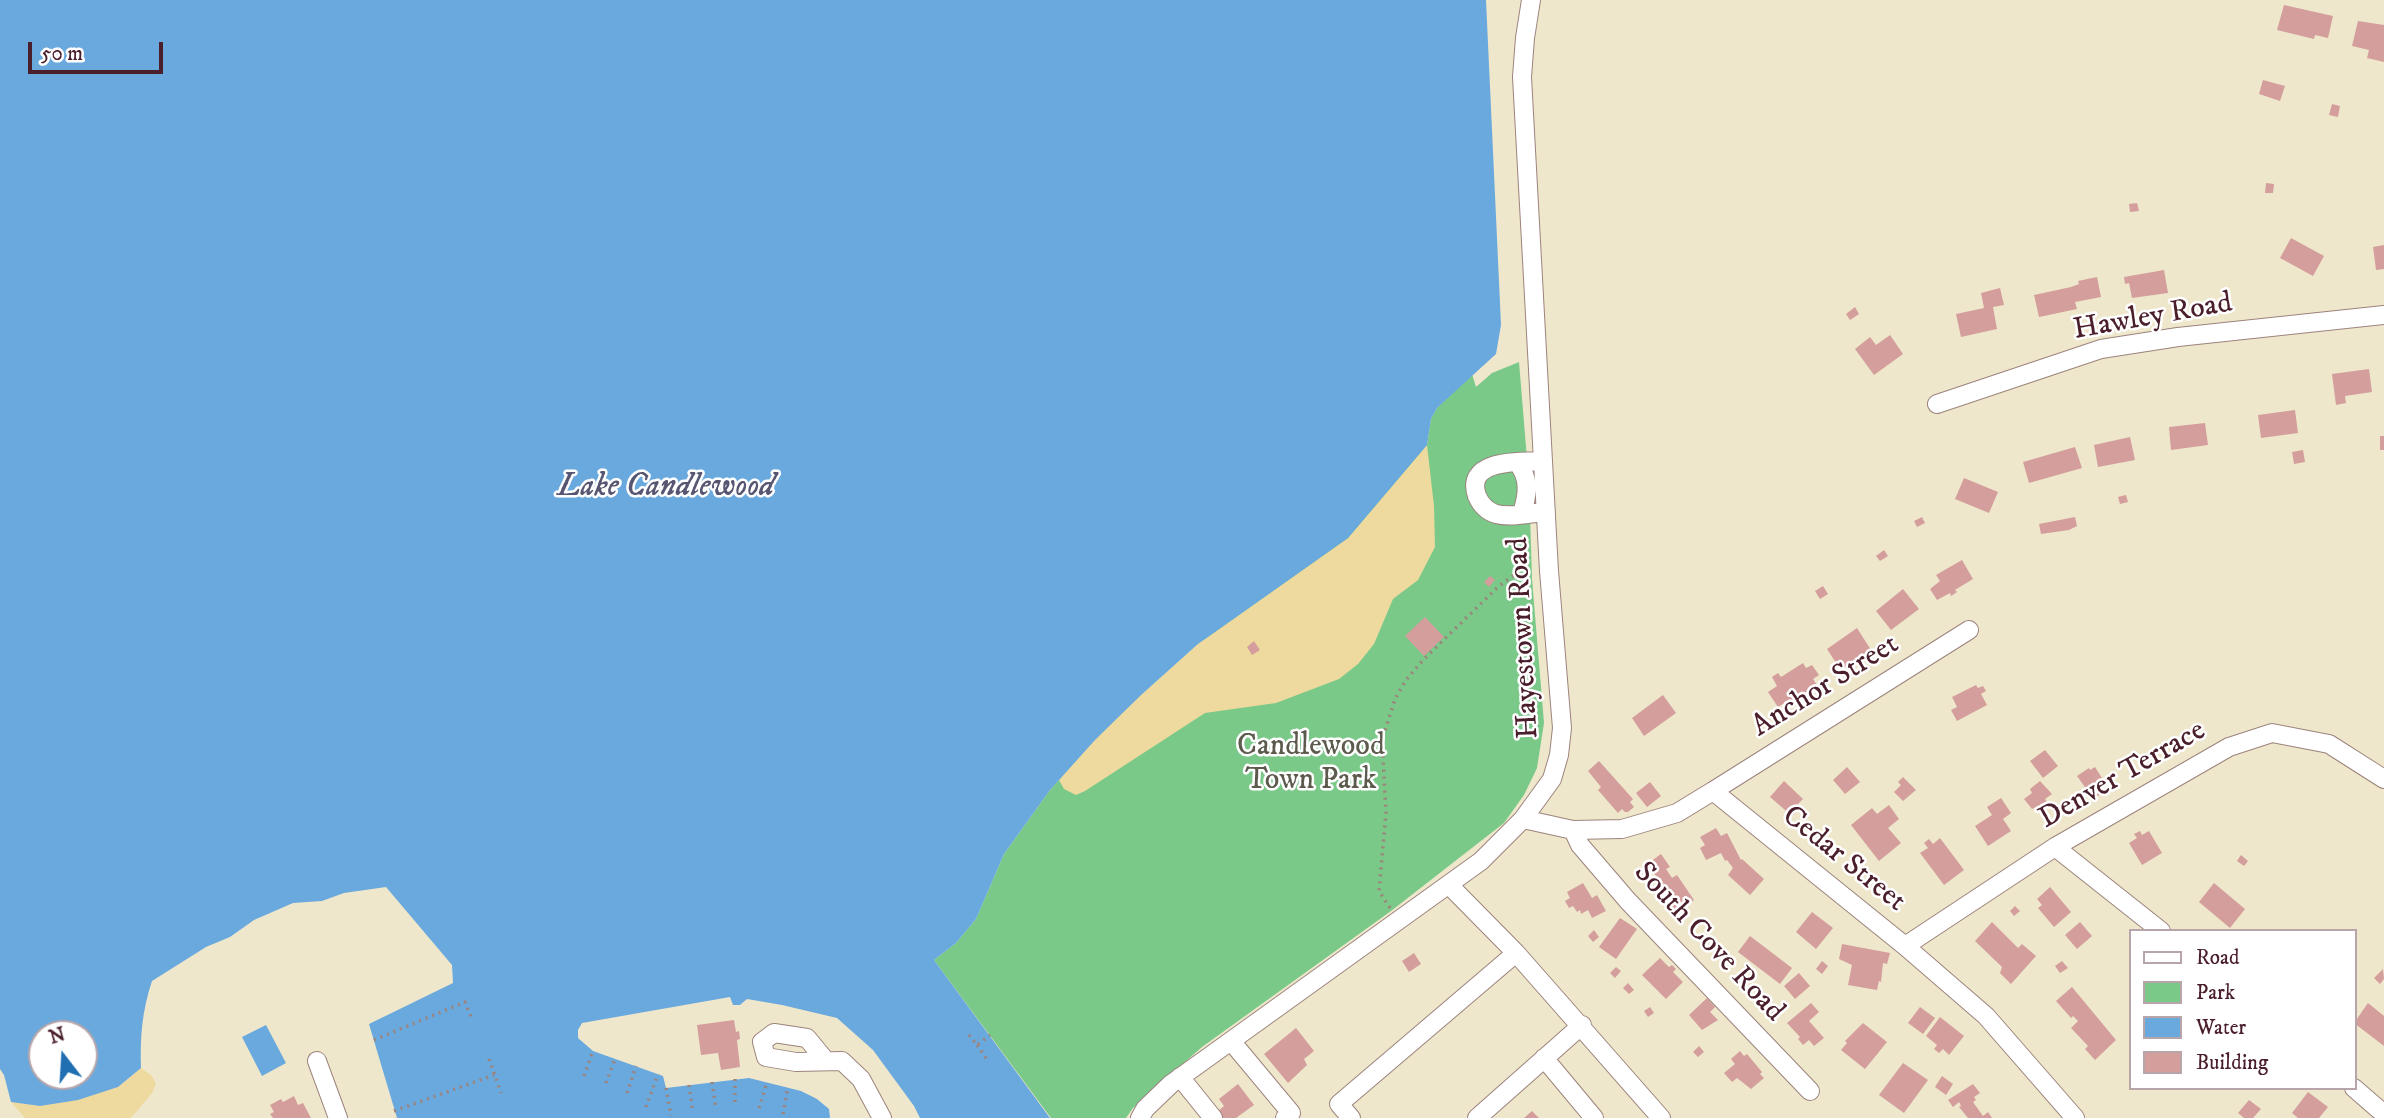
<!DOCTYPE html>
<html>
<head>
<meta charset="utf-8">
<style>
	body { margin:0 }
	#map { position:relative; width:2384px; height:1118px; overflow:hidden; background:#efe7cc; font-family:"IM FELL DW Pica",serif }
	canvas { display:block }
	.legend { position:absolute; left:2129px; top:929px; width:228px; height:161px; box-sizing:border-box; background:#fff; border:2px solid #b7a5aa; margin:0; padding:9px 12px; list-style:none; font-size:21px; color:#4a1f2b }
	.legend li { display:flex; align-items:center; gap:14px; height:35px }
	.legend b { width:35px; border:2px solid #b7a5aa }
	.north { position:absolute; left:28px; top:1020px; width:70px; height:70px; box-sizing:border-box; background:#fff; border:2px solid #b7a5aa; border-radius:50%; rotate:343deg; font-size:19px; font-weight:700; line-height:28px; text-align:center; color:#4a1f2b }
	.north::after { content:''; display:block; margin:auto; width:24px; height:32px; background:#1f6fb2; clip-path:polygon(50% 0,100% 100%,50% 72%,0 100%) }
	.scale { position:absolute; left:28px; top:42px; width:135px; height:32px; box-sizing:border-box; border:4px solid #4a1f2b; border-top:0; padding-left:9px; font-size:21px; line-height:24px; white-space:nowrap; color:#4a1f2b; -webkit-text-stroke:5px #fff; paint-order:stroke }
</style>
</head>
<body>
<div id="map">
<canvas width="2384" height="1118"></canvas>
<ul class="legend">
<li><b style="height:9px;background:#fff"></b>Road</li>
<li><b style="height:19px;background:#7ac989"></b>Park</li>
<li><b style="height:19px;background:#6aa9dd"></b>Water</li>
<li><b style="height:19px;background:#d39e9b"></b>Building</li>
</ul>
<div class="north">N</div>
<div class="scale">50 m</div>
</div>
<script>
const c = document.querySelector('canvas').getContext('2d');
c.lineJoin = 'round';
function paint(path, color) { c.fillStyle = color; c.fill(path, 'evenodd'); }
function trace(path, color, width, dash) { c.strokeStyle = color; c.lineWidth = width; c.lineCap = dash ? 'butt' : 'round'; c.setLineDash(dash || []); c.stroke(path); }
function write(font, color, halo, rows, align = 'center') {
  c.font = font + ' "IM FELL DW Pica",serif'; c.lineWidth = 5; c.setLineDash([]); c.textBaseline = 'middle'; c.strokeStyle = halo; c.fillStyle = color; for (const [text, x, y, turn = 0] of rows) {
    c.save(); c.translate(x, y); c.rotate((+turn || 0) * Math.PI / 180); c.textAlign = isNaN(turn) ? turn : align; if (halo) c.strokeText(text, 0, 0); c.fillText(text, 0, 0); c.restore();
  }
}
const green = new Path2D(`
	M 1519,362 L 1529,483 L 1532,579 L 1544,723 L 1537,768 L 1524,795 L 1504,823 L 1391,911 L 1202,1047 L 1133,1108 L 1126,1118 L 1051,1118 L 934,960 L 956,943 L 976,919 L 1004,854 L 1050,790 L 1095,739 L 1141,695 L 1427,445 L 1431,419 L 1437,408 L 1472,374 L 1476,387 L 1492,373 Z`);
const sand = new Path2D(`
	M 1427,445 L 1434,506 L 1435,547 L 1418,580 L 1393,599 L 1374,644 L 1358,664 L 1339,679 L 1276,703 L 1205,713 L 1085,791 L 1076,795 L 1064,789 L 1059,780 L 1095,739 L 1141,695 L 1198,644 L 1348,538 Z
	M 141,1068 L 152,1076 L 156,1084 L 152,1093 L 131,1118 L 25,1118 L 11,1102 L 41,1106 L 118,1087 Z`);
const water = new Path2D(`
	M 0,0 L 1486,0 L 1501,325 L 1496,354 L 1437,408 L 1431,419 L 1427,445 L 1348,538 L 1198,644 L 1141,695 L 1095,740 L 1050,790 L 1004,854 L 976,919 L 956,943 L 934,960 L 1050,1118 L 920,1118 L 914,1106 L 873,1050 L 837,1018 L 782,1005 L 747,999 L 740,1005 L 733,1005 L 730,997 L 582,1023 L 578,1030 L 578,1038 L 593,1051 L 663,1076 L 666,1088 L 749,1078 L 801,1091 L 817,1099 L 829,1109 L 830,1118 L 397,1118 L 369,1024 L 453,983 L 452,965 L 386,887 L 344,893 L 322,901 L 293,903 L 254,920 L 230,937 L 206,947 L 152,981 C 142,1011 140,1037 141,1068 L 118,1087 L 78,1100 L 40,1106 L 11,1102 L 4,1075 L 0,1069 ZM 42,1034 L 84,1034 L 84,1076 L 42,1076 Z
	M 266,1025 L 286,1063 L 262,1076 L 242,1037 Z`);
const building = new Path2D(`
	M 2284,5 L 2333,16 L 2328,38 L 2315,35 L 2314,39 L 2277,30 Z
	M 2358,21 L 2384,25 L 2384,62 L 2367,58 L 2369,50 L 2352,46 Z
	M 2263,80 L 2285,86 L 2280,101 L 2259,94 Z
	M 2332,104 L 2340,106 L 2338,117 L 2329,115 Z
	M 2266,183 L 2274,184 L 2273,193 L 2265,193 Z
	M 2137,203 L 2139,211 L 2130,212 L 2129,204 Z
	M 2291,238 L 2324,256 L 2313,276 L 2280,258 Z
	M 2384,245 L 2384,269 L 2376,270 L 2373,247 Z
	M 2164,270 L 2168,293 L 2132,298 L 2129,283 L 2125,284 L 2124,277 Z
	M 2097,277 L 2101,297 L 2075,302 L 2077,309 L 2039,317 L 2034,295 L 2071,287 L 2079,284 L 2078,281 Z
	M 2000,288 L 2004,305 L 1993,307 L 1997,329 L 1961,337 L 1956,314 L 1984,308 L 1981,293 Z
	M 1855,307 L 1859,314 L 1850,320 L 1846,314 Z
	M 1890,335 L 1903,354 L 1874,375 L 1855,349 L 1870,337 L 1876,345 Z
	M 2369,369 L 2372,392 L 2345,396 L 2346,403 L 2336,405 L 2332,374 Z
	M 2295,410 L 2298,433 L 2261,438 L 2258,415 Z
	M 2205,423 L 2208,445 L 2171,450 L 2169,427 Z
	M 2380,436 L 2384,436 L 2384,450 L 2380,450 Z
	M 2130,437 L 2135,460 L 2098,467 L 2094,445 Z
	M 2075,447 L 2082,468 L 2029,483 L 2023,462 Z
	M 2303,450 L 2305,462 L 2294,464 L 2292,452 Z
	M 1964,478 L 1998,492 L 1989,513 L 1955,499 Z
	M 2126,495 L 2128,502 L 2120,504 L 2118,497 Z
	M 1922,517 L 1925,523 L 1917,527 L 1914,521 Z
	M 2075,517 L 2077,526 L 2069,530 L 2041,534 L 2039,524 Z
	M 1884,550 L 1888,556 L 1880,561 L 1876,556 Z
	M 1962,560 L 1973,579 L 1955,590 L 1957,592 L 1951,596 L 1950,593 L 1937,600 L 1930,589 L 1940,581 L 1936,575 Z
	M 1490,576 L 1495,580 L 1489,587 L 1484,582 Z
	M 1823,586 L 1828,594 L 1820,599 L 1815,591 Z
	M 1903,589 L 1919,609 L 1891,630 L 1876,611 Z
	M 1425,617 L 1444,637 L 1424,656 L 1405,636 Z
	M 1857,628 L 1871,650 L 1861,656 L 1863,659 L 1846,670 L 1844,666 L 1840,669 L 1827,649 Z
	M 1254,641 L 1260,650 L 1252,655 L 1247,647 Z
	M 1803,663 L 1806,668 L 1812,665 L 1819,675 L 1813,679 L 1817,685 L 1788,704 L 1786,702 L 1778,707 L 1768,692 L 1777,686 L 1772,677 L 1778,673 L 1781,677 Z
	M 1976,685 L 1978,688 L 1983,686 L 1986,691 L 1981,694 L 1987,705 L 1957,721 L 1951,710 L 1957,707 L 1952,697 Z
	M 1663,695 L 1676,713 L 1644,736 L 1632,718 Z
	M 2045,750 L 2058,766 L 2043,778 L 2030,761 Z
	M 1599,761 L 1633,799 L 1630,802 L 1634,807 L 1628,812 L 1625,812 L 1622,809 L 1618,813 L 1598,790 L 1601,787 L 1588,771 Z
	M 1847,767 L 1860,782 L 1845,794 L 1833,780 Z
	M 2095,767 L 2102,778 L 2098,780 L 2104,788 L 2099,792 L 2101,795 L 2092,797 L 2077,776 L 2089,768 L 2090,770 Z
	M 1903,777 L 1916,790 L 1903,801 L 1894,792 L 1901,785 L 1898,782 Z
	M 1784,781 L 1803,799 L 1798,804 L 1801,808 L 1792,816 L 1770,797 Z
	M 2040,781 L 2052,794 L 2045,799 L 2047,802 L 2032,809 L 2024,799 L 2032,793 L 2030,789 Z
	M 1650,782 L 1661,796 L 1647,807 L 1636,793 Z
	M 2001,798 L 2011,813 L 2003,819 L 2011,831 L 1988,846 L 1975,826 L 1992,815 L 1987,807 Z
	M 1889,805 L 1899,819 L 1888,828 L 1901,843 L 1879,861 L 1851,825 L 1872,808 L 1877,814 Z
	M 1716,828 L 1721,836 L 1727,833 L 1741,860 L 1742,859 L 1764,879 L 1750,895 L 1728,875 L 1733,868 L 1727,860 L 1725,861 L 1721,853 L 1706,860 L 1700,848 L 1705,845 L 1700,837 Z
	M 2140,831 L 2142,835 L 2149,831 L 2162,853 L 2142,865 L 2129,843 L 2137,838 L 2134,834 Z
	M 1940,838 L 1964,870 L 1944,885 L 1920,853 L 1928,848 L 1924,843 L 1929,839 L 1933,844 Z
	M 1661,854 L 1670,867 L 1666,869 L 1672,878 L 1677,875 L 1694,900 L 1676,913 L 1652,879 L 1656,876 L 1650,867 L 1646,871 L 1643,867 Z
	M 2241,855 L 2248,861 L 2244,866 L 2237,861 Z
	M 1583,883 L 1592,898 L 1597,895 L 1606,911 L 1592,918 L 1588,910 L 1581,914 L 1580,910 L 1577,912 L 1573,906 L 1569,908 L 1565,901 L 1570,898 L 1567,892 Z
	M 2214,883 L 2245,909 L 2230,928 L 2199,902 Z
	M 2050,887 L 2071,912 L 2054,927 L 2038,908 L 2042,905 L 2037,899 Z
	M 2015,906 L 2020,911 L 2014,916 L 2010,911 Z
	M 1812,912 L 1833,928 L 1816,949 L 1796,932 Z
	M 1620,918 L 1637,929 L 1616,959 L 1599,947 Z
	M 1992,922 L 2018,948 L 2022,944 L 2036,956 L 2011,984 L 2000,973 L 2002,967 L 1975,941 Z
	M 2080,922 L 2092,936 L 2077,949 L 2065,935 Z
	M 1594,930 L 1599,937 L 1593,942 L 1588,936 Z
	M 1750,936 L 1792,968 L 1780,984 L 1738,952 Z
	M 1842,944 L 1890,953 L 1887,964 L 1883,963 L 1881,982 L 1879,981 L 1877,990 L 1848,985 L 1852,965 L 1839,959 Z
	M 1414,953 L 1421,964 L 1409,972 L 1402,961 Z
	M 1660,958 L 1669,967 L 1672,965 L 1676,969 L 1673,972 L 1683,982 L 1666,999 L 1642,975 Z
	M 1822,961 L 1828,966 L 1822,974 L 1816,969 Z
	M 2062,961 L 2068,968 L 2060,973 L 2055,966 Z
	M 1616,967 L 1621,971 L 1615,978 L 1610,973 Z
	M 2383,969 L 2384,979 L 2380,984 L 2374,978 Z
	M 1799,973 L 1810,986 L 1795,999 L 1784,986 Z
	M 1628,983 L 1634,990 L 1629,994 L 1623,988 Z
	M 2072,987 L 2116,1040 L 2095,1060 L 2085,1049 L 2088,1046 L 2071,1028 L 2078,1021 L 2073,1016 L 2071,1018 L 2056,1001 Z
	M 1707,998 L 1715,1007 L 1710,1012 L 1718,1020 L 1702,1030 L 1689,1015 Z
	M 1811,1003 L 1819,1012 L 1809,1021 L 1824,1038 L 1814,1046 L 1809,1040 L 1803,1045 L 1798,1039 L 1800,1037 L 1787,1023 Z
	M 2368,1003 L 2384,1016 L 2384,1046 L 2354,1023 Z
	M 1650,1007 L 1654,1013 L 1648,1017 L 1644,1011 Z
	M 1920,1007 L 1935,1018 L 1923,1034 L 1908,1023 Z
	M 1773,1011 L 1777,1015 L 1771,1022 L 1767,1018 Z
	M 1940,1017 L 1964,1036 L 1949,1055 L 1943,1049 L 1939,1053 L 1934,1049 L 1937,1045 L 1926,1036 Z
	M 734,1020 L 736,1032 L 739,1031 L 740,1039 L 737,1040 L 740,1067 L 721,1070 L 718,1053 L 701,1055 L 697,1025 Z
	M 1863,1023 L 1887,1042 L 1865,1069 L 1841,1050 L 1847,1043 L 1845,1041 Z
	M 1296,1028 L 1314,1051 L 1304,1059 L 1307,1065 L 1288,1083 L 1264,1054 Z
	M 1699,1046 L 1704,1052 L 1698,1057 L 1693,1052 Z
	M 1740,1051 L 1744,1056 L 1747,1054 L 1762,1072 L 1760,1074 L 1764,1078 L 1751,1089 L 1737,1078 L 1732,1082 L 1724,1073 L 1735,1064 L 1731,1059 Z
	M 1903,1063 L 1928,1080 L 1904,1113 L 1879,1095 Z
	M 1942,1076 L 1953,1084 L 1946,1095 L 1935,1087 Z
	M 1238,1084 L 1254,1105 L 1236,1118 L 1221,1118 L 1216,1113 L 1224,1106 L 1219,1099 Z
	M 1973,1084 L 1980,1093 L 1974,1097 L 1976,1100 L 1973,1102 L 1983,1116 L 1988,1112 L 1992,1118 L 1968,1118 L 1959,1107 L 1961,1106 L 1959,1102 L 1953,1107 L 1948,1100 Z
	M 2308,1092 L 2328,1107 L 2319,1118 L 2298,1118 L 2292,1113 Z
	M 294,1096 L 298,1105 L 303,1103 L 311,1118 L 273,1118 L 270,1114 L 274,1112 L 270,1105 L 281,1099 L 283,1102 Z
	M 2249,1100 L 2261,1109 L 2253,1118 L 2244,1118 L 2238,1113 Z
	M 1532,1111 L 1539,1118 L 1524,1118 Z`);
const path = new Path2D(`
	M 1390,908 L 1379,891 L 1386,813 L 1382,740 L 1395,699 L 1406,680 L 1424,659 L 1498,587 L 1514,575 L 1531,573
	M 969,1035 L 977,1045 L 990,1035
	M 374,1040 L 465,1002 L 472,1019
	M 977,1045 L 988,1061
	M 489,1059 L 501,1093
	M 584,1076 L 593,1051
	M 735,1079 L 735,1102
	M 712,1082 L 716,1109
	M 606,1083 L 615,1059
	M 689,1085 L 693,1112
	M 666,1088 L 671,1116
	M 627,1093 L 636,1066
	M 646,1107 L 658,1074
	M 759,1108 L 767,1082
	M 394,1111 L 494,1075
	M 783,1114 L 788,1087`);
const minor = new Path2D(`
	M 1937,404 L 2101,349 L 2178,337 L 2384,315
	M 1543,461 C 1522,462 1464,458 1477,496 C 1481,505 1486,511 1496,514 C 1511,518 1530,513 1546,512
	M 1517,462 C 1530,478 1528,494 1522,513
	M 1713,791 L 1969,630
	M 1523,819 L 1573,830 L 1622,829 L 1677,813 L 1713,791 L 1905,946 L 1986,1016 L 2075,1118
	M 1573,830 L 1580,845 L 1628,901 L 1810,1091
	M 2055,847 L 2161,931
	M 1449,885 L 1516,953 L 1661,1118
	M 1905,946 L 2055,847 L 2229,747 L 2272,733 L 2329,744 L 2384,779
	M 1231,1041 L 1291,1113 L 1285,1118
	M 1544,1058 L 1594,1118
	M 317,1061 L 338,1118
	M 826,1061 L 807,1038 L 774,1033 L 762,1042 L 766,1057 L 796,1062 L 842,1061 L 861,1079 L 882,1118
	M 1180,1077 L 1213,1118
	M 2354,1088 L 2384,1114
	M 1140,1118 L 1145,1109 L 1171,1084 L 1481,861 L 1523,819 L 1552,779 L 1559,755 L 1562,728 L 1549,571 L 1522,77 L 1525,38 L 1531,0
	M 1351,1118 L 1339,1104 L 1516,953
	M 1477,1118 L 1582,1025`);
const streetNames = [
	["Hawley Road",2153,318,-10],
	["Hayestown Road",1525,638,-93],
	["Anchor Street",1826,687,-32],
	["Denver Terrace",2123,776,-30],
	["Cedar Street",1843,860,39],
	["South Cove Road",1708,943,47]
];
const parkNames = [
	["Candlewood",1311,748],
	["Town Park",1311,782]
];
const waterNames = [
	["Lake Candlewood",666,488]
];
paint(green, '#7ac989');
paint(sand, '#eeda9e');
paint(water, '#6aa9dd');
paint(building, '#d39e9b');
trace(minor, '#9c837c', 20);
trace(path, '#9c837c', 3.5, [2, 5]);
trace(minor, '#fff', 18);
write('30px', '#4a1f2b', '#fff', streetNames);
write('30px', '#5b5a4c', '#fff', parkNames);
write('italic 32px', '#575672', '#fff', waterNames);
</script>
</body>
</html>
